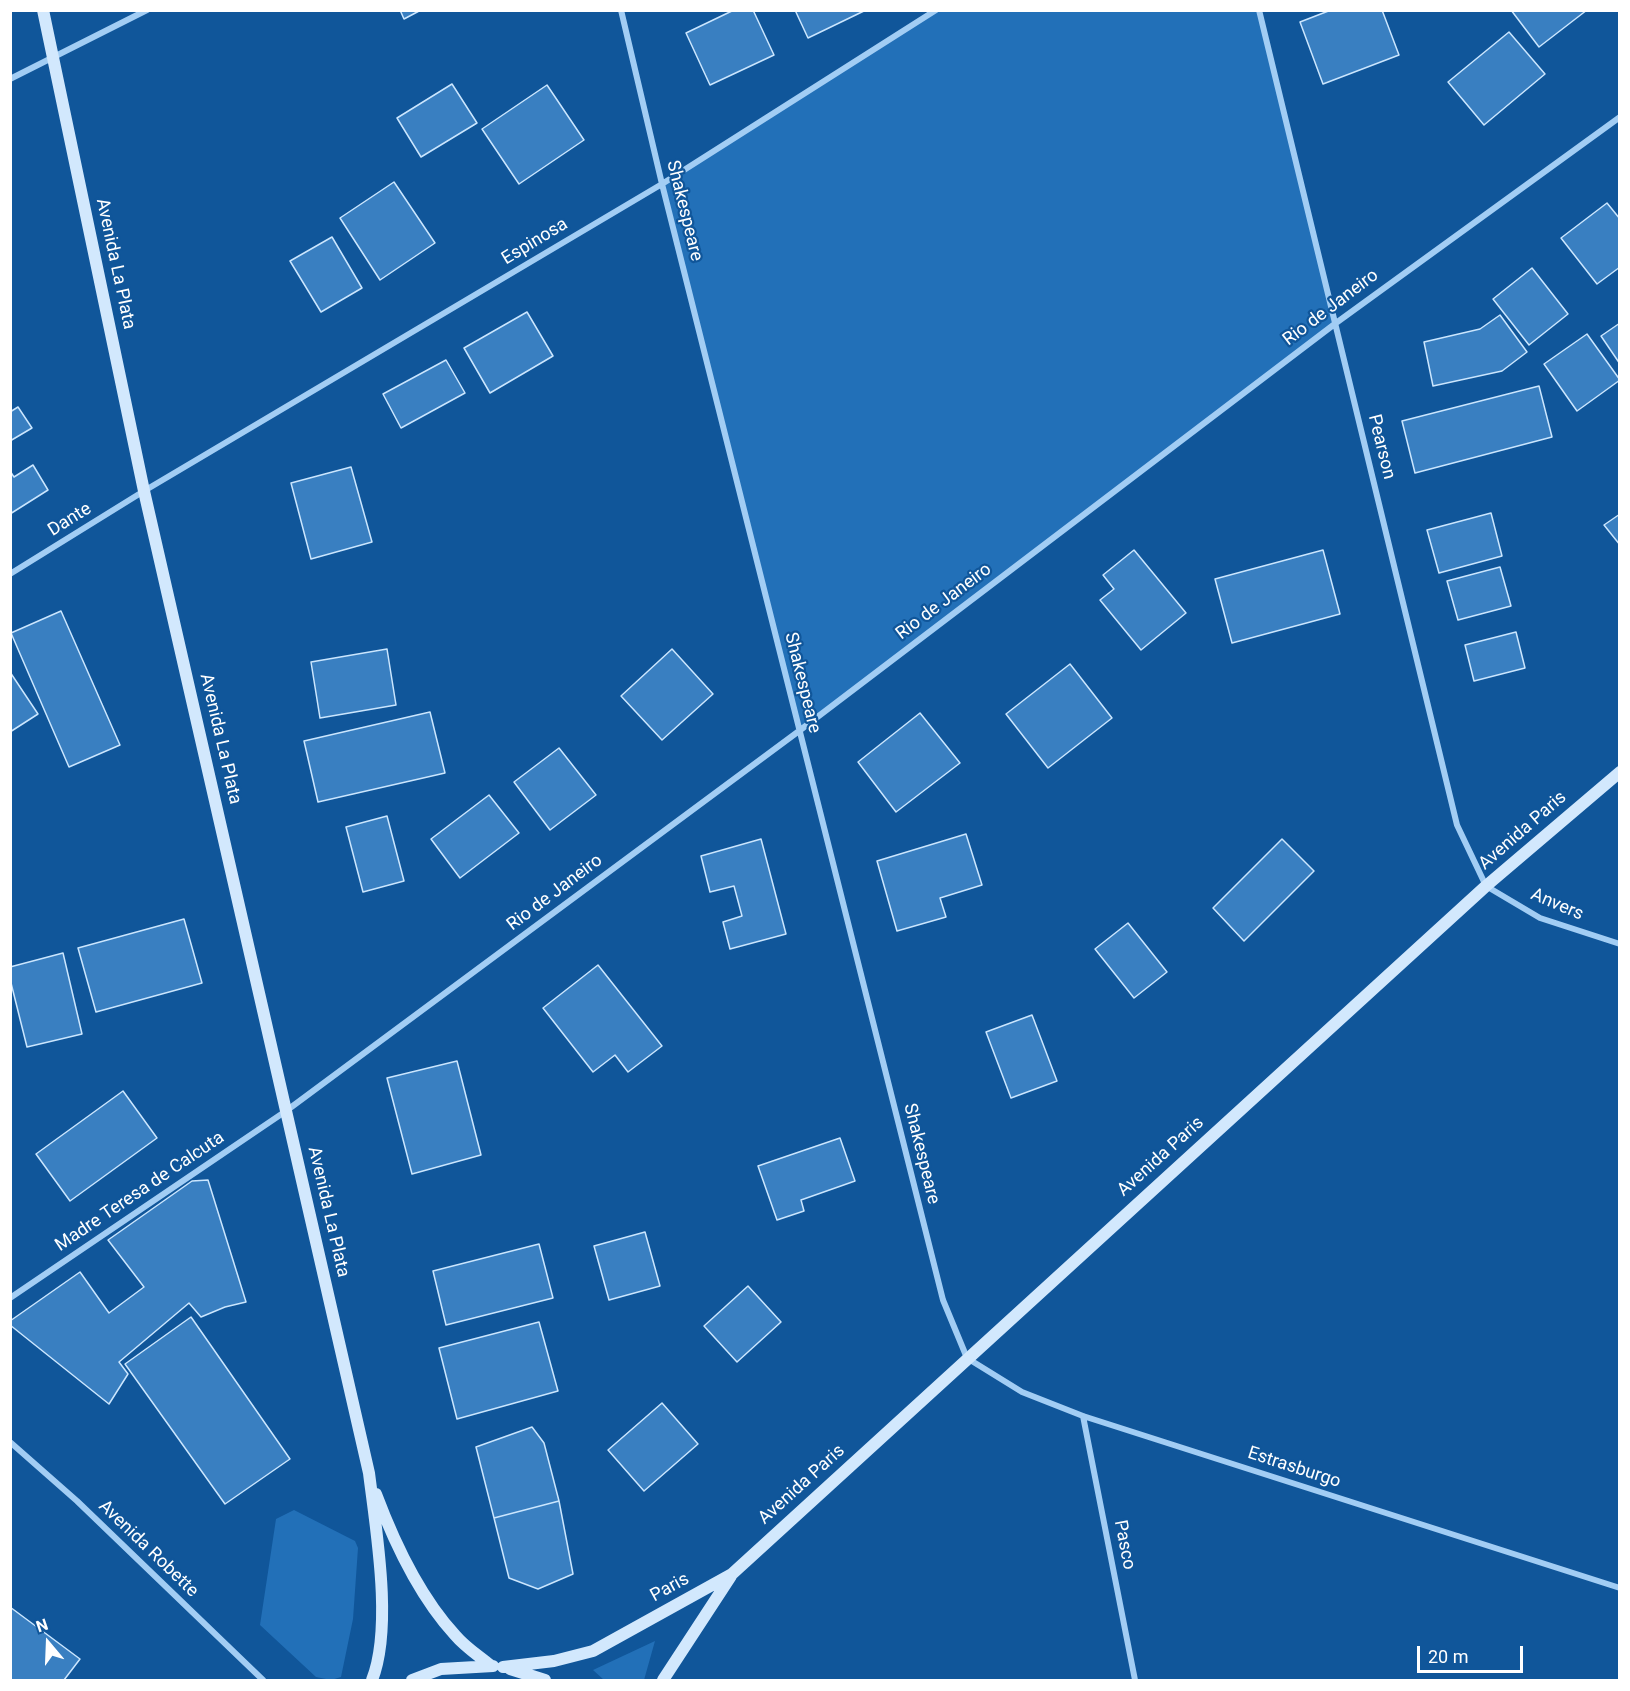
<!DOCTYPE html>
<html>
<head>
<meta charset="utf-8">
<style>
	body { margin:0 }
	#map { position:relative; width:1630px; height:1691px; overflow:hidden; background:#10569a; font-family:Roboto,sans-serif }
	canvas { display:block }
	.frame { position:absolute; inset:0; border:12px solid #fff; pointer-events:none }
	.north { position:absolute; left:18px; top:1613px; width:60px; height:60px; -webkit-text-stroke:4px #10569a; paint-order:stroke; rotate:341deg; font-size:16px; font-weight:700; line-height:24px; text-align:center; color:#fff }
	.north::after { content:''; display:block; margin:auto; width:21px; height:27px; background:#fff; clip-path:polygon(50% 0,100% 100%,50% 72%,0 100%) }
	.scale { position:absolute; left:1417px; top:1646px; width:106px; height:27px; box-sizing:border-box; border:3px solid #fff; border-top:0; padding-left:8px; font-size:18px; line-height:21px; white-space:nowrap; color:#fff; -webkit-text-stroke:4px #10569a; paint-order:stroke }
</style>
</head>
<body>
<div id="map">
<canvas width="1630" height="1691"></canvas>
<div class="frame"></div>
<div class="north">N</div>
<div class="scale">20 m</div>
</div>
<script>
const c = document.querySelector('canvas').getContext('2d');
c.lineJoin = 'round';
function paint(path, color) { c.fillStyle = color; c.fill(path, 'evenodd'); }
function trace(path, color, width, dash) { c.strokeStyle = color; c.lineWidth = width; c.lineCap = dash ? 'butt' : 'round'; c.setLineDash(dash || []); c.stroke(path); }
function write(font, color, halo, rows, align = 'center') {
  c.font = font + ' Roboto,sans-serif'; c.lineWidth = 4.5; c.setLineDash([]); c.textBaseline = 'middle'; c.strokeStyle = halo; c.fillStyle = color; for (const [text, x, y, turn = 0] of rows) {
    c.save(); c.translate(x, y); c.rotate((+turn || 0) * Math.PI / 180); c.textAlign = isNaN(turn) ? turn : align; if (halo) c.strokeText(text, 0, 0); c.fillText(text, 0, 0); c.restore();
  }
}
const green = new Path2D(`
	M 936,11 L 1259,11 L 1336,323 L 799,731 L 662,184 Z
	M 294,1510 L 355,1541 L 358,1548 L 353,1619 L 341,1677 L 331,1680 L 316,1677 L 260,1625 L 276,1519 Z
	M 655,1641 L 644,1680 L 604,1680 L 593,1670 Z`);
const building = new Path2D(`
	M 400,10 L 421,10 L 404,19 Z
	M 734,10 L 753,10 L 774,55 L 710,85 L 686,33 Z
	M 795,10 L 866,10 L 808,38 Z
	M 1331,10 L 1382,10 L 1399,55 L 1323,84 L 1300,22 Z
	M 1511,10 L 1587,10 L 1539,47 Z
	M 1509,32 L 1545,74 L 1484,125 L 1448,82 Z
	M 452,84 L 477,123 L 421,157 L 397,118 Z
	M 547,85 L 584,140 L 519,184 L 482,129 Z
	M 394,182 L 435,243 L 380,280 L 340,218 Z
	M 1607,203 L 1620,219 L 1620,267 L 1597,284 L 1561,238 Z
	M 332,237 L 362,288 L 321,312 L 290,261 Z
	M 1532,268 L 1568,314 L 1529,345 L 1493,299 Z
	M 527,312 L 553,356 L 490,393 L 464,348 Z
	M 1500,315 L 1527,352 L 1502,371 L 1433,386 L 1424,342 L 1480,329 Z
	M 1620,323 L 1620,364 L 1601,336 Z
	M 1587,334 L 1620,380 L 1577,411 L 1544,364 Z
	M 446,360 L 465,393 L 401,428 L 383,394 Z
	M 1539,386 L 1552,437 L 1415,473 L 1402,421 Z
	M 18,407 L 32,428 L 10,441 L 10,412 Z
	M 33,465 L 48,490 L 10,514 L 10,471 L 14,477 Z
	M 351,467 L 372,542 L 311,559 L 291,483 Z
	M 1491,513 L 1502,556 L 1439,573 L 1427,530 Z
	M 1620,514 L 1620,545 L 1604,525 Z
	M 1134,550 L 1186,613 L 1141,650 L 1100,600 L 1114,589 L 1103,575 Z
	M 1323,550 L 1340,614 L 1232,643 L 1215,579 Z
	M 1500,567 L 1511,606 L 1458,620 L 1447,581 Z
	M 61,611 L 120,745 L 69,767 L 11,633 Z
	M 1516,632 L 1525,668 L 1474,681 L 1465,645 Z
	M 387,649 L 396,705 L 320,718 L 311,662 Z
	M 672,649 L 713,694 L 662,740 L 621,696 Z
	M 1070,664 L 1112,718 L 1048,768 L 1006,714 Z
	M 10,672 L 38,714 L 10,732 Z
	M 430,712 L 445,773 L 318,802 L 304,741 Z
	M 920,713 L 960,763 L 896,812 L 858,762 Z
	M 559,748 L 596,795 L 550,830 L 514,782 Z
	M 489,795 L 519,833 L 460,878 L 431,839 Z
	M 387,816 L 404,881 L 363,892 L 346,827 Z
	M 966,834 L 982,885 L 940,898 L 946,917 L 897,931 L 877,861 Z
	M 761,839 L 786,934 L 730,949 L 723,922 L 742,916 L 734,886 L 710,892 L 701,856 Z
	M 1282,839 L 1314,871 L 1244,941 L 1213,908 Z
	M 184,919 L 202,983 L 96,1012 L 78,948 Z
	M 1128,923 L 1167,972 L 1134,998 L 1095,949 Z
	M 63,953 L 82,1034 L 27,1047 L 10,979 L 10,967 Z
	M 598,965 L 662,1046 L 628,1072 L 615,1055 L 593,1072 L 543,1008 Z
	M 1032,1015 L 1057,1081 L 1011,1098 L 986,1032 Z
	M 457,1061 L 481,1155 L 412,1174 L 387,1078 Z
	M 123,1091 L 157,1138 L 70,1201 L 36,1154 Z
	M 840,1138 L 855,1181 L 801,1200 L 804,1211 L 777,1220 L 758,1166 Z
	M 208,1180 L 246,1302 L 225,1307 L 201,1317 L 189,1303 L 119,1362 L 128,1374 L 109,1404 L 10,1325 L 10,1321 L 80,1272 L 109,1313 L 144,1287 L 108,1240 L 192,1181 Z
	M 645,1232 L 660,1286 L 609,1300 L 594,1246 Z
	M 539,1244 L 553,1298 L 446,1325 L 433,1271 Z
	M 748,1286 L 781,1322 L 737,1362 L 704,1326 Z
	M 191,1317 L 290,1459 L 225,1504 L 125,1364 Z
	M 539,1322 L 558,1391 L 457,1419 L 439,1348 Z
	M 662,1403 L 698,1444 L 644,1491 L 608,1450 Z
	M 532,1427 L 544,1443 L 559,1501 L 494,1518 L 476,1447 Z
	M 559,1501 L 573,1574 L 538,1589 L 509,1578 L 494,1518 Z
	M 10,1607 L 80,1659 L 64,1680 L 10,1680 Z`);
const minor = new Path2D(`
	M 621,10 L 662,184 L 943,1300 L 967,1358 L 1022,1392 L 1083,1416 L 1620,1588
	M 1259,10 L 1457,825 L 1486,886 L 1540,918 L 1620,944
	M 10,79 L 147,10
	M 10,574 L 144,491 L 662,184 L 936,10
	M 10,1298 L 286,1111 L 799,731 L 1336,323 L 1620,117
	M 1083,1416 L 1135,1680
	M 10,1442 L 77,1501 L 263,1680`);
const secondary = new Path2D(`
	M 43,10 L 144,491 L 369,1473 C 376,1530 393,1627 372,1680
	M 376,1494 C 394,1542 420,1597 455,1635 C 465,1647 479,1656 490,1665
	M 503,1667 L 554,1661 L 593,1651 L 732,1574 L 1486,886 L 1620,772
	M 510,1669 L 545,1680
	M 412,1680 L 441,1669 L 493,1666
	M 663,1680 L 731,1576`);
const streetNames = [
	["Shakespeare",684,211,76],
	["Espinosa",535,242,-31],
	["Avenida La Plata",115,264,78],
	["Rio de Janeiro",1331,308,-37],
	["Pearson",1381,447,76],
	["Dante",70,520,-32],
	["Rio de Janeiro",944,602,-37],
	["Shakespeare",802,683,76],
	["Avenida La Plata",220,739,77],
	["Avenida Paris",1523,831,-41],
	["Rio de Janeiro",555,893,-37],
	["Anvers",1557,905,23],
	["Shakespeare",921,1154,76],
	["Avenida Paris",1161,1157,-42],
	["Madre Teresa de Calcuta",140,1192,-34],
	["Avenida La Plata",328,1212,77],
	["Estrasburgo",1294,1468,18],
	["Avenida Paris",802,1485,-42],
	["Pasco",1124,1545,79],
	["Avenida Robette",148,1549,44],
	["Paris",670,1588,-29]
];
paint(green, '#2270b8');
paint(building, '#397fc1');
trace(building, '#cbe6fe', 1.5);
trace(minor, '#a2cdf4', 6);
trace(secondary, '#d2e8fd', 12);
write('18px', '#fff', '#10569a', streetNames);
</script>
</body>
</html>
